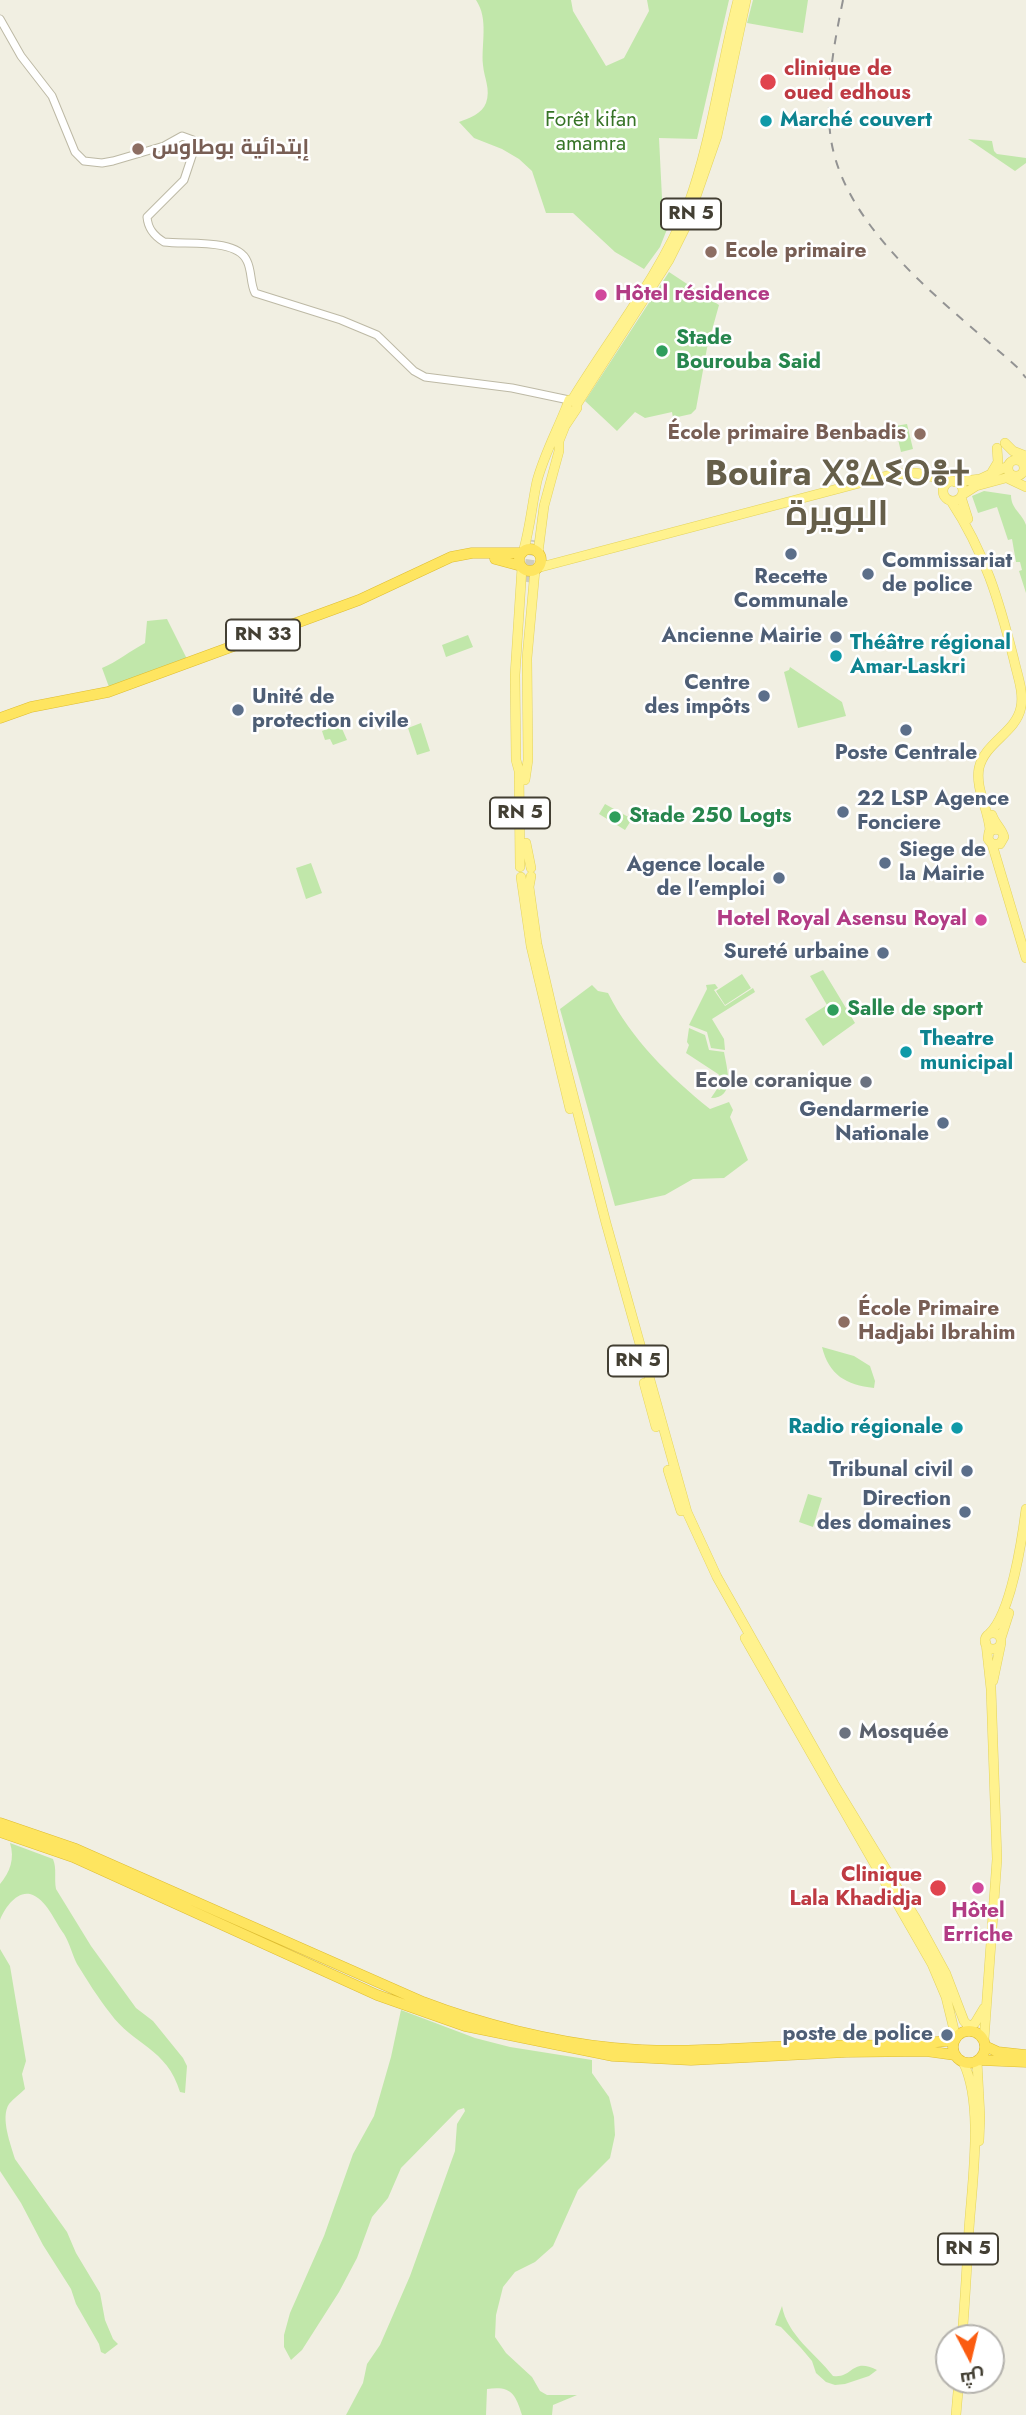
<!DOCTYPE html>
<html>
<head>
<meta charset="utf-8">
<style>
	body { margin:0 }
	#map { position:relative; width:1026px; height:2415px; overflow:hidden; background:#f1efe2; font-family:Jost,Cairo,sans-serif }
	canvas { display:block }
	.north { position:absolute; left:935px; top:2324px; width:70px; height:70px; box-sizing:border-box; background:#fff; border:2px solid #b4b2ad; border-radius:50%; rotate:173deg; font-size:19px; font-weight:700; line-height:28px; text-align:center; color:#433f33 }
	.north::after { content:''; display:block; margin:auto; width:24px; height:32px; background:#fb5c10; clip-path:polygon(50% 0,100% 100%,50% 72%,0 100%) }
</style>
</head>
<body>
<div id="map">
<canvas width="1026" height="2415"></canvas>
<div class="north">ش</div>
</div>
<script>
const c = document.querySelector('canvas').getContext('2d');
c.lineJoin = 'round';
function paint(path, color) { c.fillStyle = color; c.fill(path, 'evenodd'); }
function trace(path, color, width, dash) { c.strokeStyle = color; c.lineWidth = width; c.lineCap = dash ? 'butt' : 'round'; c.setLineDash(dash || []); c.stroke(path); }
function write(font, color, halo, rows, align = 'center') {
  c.font = font + ' Jost,Cairo,"Noto Sans Tifinagh",sans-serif'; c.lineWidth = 5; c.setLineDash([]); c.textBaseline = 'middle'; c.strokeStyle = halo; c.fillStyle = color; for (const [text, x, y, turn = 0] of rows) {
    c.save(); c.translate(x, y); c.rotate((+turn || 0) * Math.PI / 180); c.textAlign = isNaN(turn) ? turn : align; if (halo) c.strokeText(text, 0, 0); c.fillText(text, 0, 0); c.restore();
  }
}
const green = new Path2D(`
	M 476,0 L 571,0 L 573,11 L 606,66 L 624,58 L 649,11 L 647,0 L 729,0 L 697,139 L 659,138 L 662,198 L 671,219 L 660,247 L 644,269 L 615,252 L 573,213 L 546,213 L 532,171 L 519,159 L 502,149 L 474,138 L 459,122 C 469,118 482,114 486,103 C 491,89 484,78 483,65 C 481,44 489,19 476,0 Z
	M 753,0 L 808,0 L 803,33 L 747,23 Z
	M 968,139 L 992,141 L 994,151 L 997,154 L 1026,158 L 1026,163 L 1015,171 Z
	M 669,272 L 719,305 L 707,348 L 696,409 L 691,414 L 673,418 L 672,412 L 645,418 L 635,412 L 617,431 L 585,401 Z
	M 907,424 L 913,449 L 901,452 L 895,426 Z
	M 984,491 L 1011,495 C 1011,509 1022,513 1026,525 C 1026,535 1026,579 1026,593 L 1019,571 L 1022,570 L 1020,562 L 1016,562 L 1012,539 L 1008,540 L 997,507 L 978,513 L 972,496 Z
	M 167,619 L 187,659 L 109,687 L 102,668 C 117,662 130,651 145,643 L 147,621 Z
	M 468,635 L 473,647 L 446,657 L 442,645 Z
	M 790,667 L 842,702 L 846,716 L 798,728 L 784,672 L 789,670 Z
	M 421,723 L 430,751 L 417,755 L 408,728 Z
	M 340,724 L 347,740 L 333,745 L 330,739 L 325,740 L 322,731 Z
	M 605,804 L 632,819 L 625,830 L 599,814 Z
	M 311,863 L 322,893 L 306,899 L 296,868 Z
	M 823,970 L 855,1023 L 823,1046 L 805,1019 L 827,1005 L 810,976 Z
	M 742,974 L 751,988 L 725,1005 L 716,991 Z
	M 715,984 L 718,988 L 714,990 L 725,1006 L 753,988 L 755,992 L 712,1019 L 724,1039 L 725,1050 L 711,1048 L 707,1032 L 689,1025 L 707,989 L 706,985 Z
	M 592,985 L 598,991 L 608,993 C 631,1039 670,1077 710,1109 L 729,1102 L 733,1110 L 730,1117 L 748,1160 L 724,1178 L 693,1179 L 665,1195 L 615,1206 L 560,1009 Z
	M 689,1028 L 705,1035 L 709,1050 L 724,1052 C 727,1069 736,1098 711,1098 L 717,1089 L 720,1090 L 725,1081 L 718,1074 L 686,1053 L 689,1045 L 687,1042 Z
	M 822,1347 L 854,1356 L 870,1366 L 875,1381 L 874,1388 C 846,1385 829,1375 822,1347 Z
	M 808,1494 L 822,1498 L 813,1527 L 799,1522 Z
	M 10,1843 L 53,1859 C 57,1869 54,1878 56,1889 L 91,1946 L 136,2008 L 153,2021 L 183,2058 L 187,2066 L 185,2093 L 180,2092 C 167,2048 133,2045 110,2013 C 98,1998 87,1980 77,1964 C 72,1954 70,1944 64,1934 C 55,1922 46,1898 30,1894 C 16,1891 4,1909 0,1920 L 0,1884 C 10,1872 15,1859 10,1843 Z
	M 0,1949 L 10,1966 L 26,2061 L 22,2074 L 25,2089 C 20,2094 13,2099 9,2104 C 0,2118 11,2145 15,2159 L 67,2232 L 76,2253 L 100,2293 L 105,2320 L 113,2339 L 118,2344 L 105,2354 L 101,2352 L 99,2344 L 76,2304 L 71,2289 L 43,2245 L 21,2203 L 0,2171 Z
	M 401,2010 L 475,2038 L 510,2047 L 592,2060 L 592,2073 L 609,2097 L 614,2117 L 615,2135 L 610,2158 L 578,2190 L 553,2246 L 535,2262 L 515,2272 L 503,2287 L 496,2315 L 495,2337 L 506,2353 L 532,2377 L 540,2391 L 547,2395 L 577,2395 L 553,2405 L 552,2415 L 522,2415 C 515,2393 511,2386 487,2389 L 486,2415 L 346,2415 L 363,2383 L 367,2364 L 380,2345 L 410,2276 L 455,2151 L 457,2124 L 465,2111 L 464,2108 L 458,2110 L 401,2168 L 388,2198 L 372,2217 L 357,2258 L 339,2292 L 302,2350 L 291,2360 L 284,2347 L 284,2335 L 290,2313 L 324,2236 L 353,2154 L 374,2116 L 391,2057 Z
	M 782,2306 C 787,2335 816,2354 833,2376 C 853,2379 851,2357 877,2370 L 869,2376 L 845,2384 L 835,2385 L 826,2382 L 816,2373 L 812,2361 L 801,2348 L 781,2327 L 775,2325 Z`);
const majorTunnel = new Path2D(`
	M 527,582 L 533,540`);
const minor = new Path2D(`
	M 0,19 L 21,56 L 52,96 L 75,152 L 84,161 L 102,163 L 113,161 L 164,146 L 182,136 L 193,140 L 195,147 L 184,180 L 147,217 C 148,229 154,236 164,242 C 186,245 237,238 247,261 C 252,271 250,283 255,293 L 341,320 L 377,335 L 414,371 L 425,377 L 512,388 L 569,400`);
const major = new Path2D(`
	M 572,400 C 609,339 661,274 687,208 C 712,141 720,69 738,0
	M 577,404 L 669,260 L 685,228 L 717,136 L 746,0
	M 1005,443 L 1013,451 L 1026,456
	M1008 468a8 8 0 1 1 16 0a8 8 0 1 1-16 0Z
	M 992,472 L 998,462 L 997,448
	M 1009,479 L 1026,487
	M943 491a10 10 0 1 1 20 0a10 10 0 1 1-20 0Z
	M 955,482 L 980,479 L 1008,466
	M 962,495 L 976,486 L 1013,476
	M 961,497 L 968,519
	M 951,501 C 985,553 999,600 1014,660 C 1017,674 1024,692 1021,707 C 1016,733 985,742 979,768 C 975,789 989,810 990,831
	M 523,552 C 530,529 532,504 537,481 C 544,455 556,433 566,408
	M 538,553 L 544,506 L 559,451 L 559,441 L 565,426 L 577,408 L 576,402 L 569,400 L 566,408 L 569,411 L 574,411
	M 537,568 L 894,474 L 916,473 L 952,481
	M 525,780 L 528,760 L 527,658 L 535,570
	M 992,815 C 995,824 1002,829 1004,837 L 1000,844 L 992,844 L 988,839 L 989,832 L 995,829 L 1000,830
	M 526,843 L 531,868
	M 992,844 L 1026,958
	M 520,867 L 519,771 L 516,760 L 515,675 L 522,567
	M 531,876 L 529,887 L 537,944 L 562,1052 L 606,1223 L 687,1512 L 717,1577 L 834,1784 L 915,1917 L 946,1974 L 964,2021 L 974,2032
	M 521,877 L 531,946 L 570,1109
	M 644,1383 L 656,1427
	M 668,1470 L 681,1511
	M985 1641a8 8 0 1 1 16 0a8 8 0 1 1-16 0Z
	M 989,1634 C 1011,1614 1022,1540 1026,1509
	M 745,1638 L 932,1964 L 946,1997 L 956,2038
	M 1001,1638 L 1009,1613
	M 993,1681 L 1001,1643
	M 965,2031 L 975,2023 L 984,2008
	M 984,2040 L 997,1859 L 991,1689 L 986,1643
	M 977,2061 L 980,2117 L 979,2141
	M 962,2338 C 965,2302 967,2265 969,2229 C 972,2183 984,2103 963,2062
	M 956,2415 L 959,2380`);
const highway = new Path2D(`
	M519 560a11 11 0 1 1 22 0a11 11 0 1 1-22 0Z
	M 495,559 L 521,566
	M 0,718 L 31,707 L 108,692 L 359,600 L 451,557 L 472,553 L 522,553
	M 0,1823 L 76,1849 L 423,2002 C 480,2024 553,2042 614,2048 C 674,2054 735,2048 795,2046 C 848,2045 902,2047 955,2040
	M 0,1832 L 73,1857 L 377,1995 L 465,2026 L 613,2056 L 691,2060 L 846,2052 L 926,2051 L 955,2055
	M953 2047a16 16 0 1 1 32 0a16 16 0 1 1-32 0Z
	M 985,2046 L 998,2052 L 1026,2055
	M 979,2060 L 1026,2062`);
const rail = new Path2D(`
	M 843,0 C 834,44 826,87 830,132 C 840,229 951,307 1018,368 L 1026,378`);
const markers = [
	[768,82,9,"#e0444e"],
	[766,121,7,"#0f9aa8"],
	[138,149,7,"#8d6e63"],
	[711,252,7,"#8d6e63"],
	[601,295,7,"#d1479c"],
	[662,351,7,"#2e9e5b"],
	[920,434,7,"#8d6e63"],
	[791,554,7,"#5c6f8a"],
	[868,574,7,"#5c6f8a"],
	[836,637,7,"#5c6f8a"],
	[836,656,7,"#0f9aa8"],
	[764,696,7,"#5c6f8a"],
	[238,710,7,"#5c6f8a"],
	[906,730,7,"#5c6f8a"],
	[843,812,7,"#5c6f8a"],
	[615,817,7,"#2e9e5b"],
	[885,863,7,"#5c6f8a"],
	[779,878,7,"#5c6f8a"],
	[981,920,7,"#d1479c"],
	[883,953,7,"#5c6f8a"],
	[833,1010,7,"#2e9e5b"],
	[906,1052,7,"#0f9aa8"],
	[866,1082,7,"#6b7280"],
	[943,1123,7,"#5c6f8a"],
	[844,1322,7,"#8d6e63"],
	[957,1428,7,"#0f9aa8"],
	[967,1471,7,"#5c6f8a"],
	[965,1512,7,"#5c6f8a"],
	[845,1733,7,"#6b7280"],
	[938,1888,9,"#e0444e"],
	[978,1888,7,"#d1479c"],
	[947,2035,7,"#5c6f8a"]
];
const shields = [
	[691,214,60],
	[263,635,74],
	[520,813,60],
	[638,1361,60],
	[968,2249,60]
];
const shieldNames = [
	["RN 5",691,214],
	["RN 33",263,635],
	["RN 5",520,813],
	["RN 5",638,1361],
	["RN 5",968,2249]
];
const healthNames = [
	["clinique de",784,70],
	["oued edhous",784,94],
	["Clinique",922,1876,"right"],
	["Lala Khadidja",922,1900,"right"]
];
const parkNames = [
	["Forêt kifan",591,121],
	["amamra",591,145]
];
const cultureNames = [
	["Marché couvert",780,121],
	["Théâtre régional",850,644],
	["Amar-Laskri",850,668],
	["Theatre",920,1040],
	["municipal",920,1064],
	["Radio régionale",943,1428,"right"]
];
const educationNames = [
	["إبتدائية بوطاوس",152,149],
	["Ecole primaire",725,252],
	["École primaire Benbadis",906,434,"right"],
	["École Primaire",858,1310],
	["Hadjabi Ibrahim",858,1334]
];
const hotelNames = [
	["Hôtel résidence",615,295],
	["Hotel Royal Asensu Royal",967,920,"right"],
	["Hôtel",978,1912,"center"],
	["Erriche",978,1936,"center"]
];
const leisureNames = [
	["Stade",676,339],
	["Bourouba Said",676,363],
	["Stade 250 Logts",629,817],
	["Salle de sport",847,1010]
];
const serviceNames = [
	["Commissariat",882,562,"left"],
	["de police",882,586,"left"],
	["Recette",791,578,"center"],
	["Communale",791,602,"center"],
	["Ancienne Mairie",822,637],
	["Centre",750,684],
	["des impôts",750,708],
	["Unité de",252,698,"left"],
	["protection civile",252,722,"left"],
	["Poste Centrale",906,754,"center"],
	["22 LSP Agence",857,800,"left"],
	["Fonciere",857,824,"left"],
	["Siege de",899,851,"left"],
	["la Mairie",899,875,"left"],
	["Agence locale",765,866],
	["de l'emploi",765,890],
	["Sureté urbaine",869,953],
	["Gendarmerie",929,1111],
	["Nationale",929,1135],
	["Tribunal civil",953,1471],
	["Direction",951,1500],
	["des domaines",951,1524],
	["poste de police",933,2035]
];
const worshipNames = [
	["Ecole coranique",852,1082],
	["Mosquée",859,1733,"left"]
];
const townNames = [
	["Bouira ⵝⵓⵠⵉⵔⴻⵜ",837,477],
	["البويرة",837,517]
];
paint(green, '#c1e7aa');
trace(majorTunnel, '#ceccbf', 9, [9, 4.5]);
trace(minor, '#bdb9a5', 9);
trace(major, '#e3d35e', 10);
trace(highway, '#ddbc31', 11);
trace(minor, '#fff', 7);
trace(major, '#fff28e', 9);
trace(highway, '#fee560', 10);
trace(rail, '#939393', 2, [9, 9]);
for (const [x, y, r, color] of markers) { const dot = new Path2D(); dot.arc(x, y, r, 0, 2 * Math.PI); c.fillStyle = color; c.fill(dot); trace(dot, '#fff', 2.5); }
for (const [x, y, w] of shields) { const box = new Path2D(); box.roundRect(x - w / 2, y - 15.5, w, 31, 5); c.fillStyle = '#fff'; c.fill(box); trace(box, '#433f33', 2); }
write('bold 19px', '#433f33', null, shieldNames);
write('bold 21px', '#be3a42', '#fff', healthNames, 'left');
write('21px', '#377427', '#fff', parkNames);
write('bold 21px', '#0d838f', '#fff', cultureNames, 'left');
write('bold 21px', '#785e54', '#fff', educationNames, 'left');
write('bold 21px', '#b23c85', '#fff', hotelNames, 'left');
write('bold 21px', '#27864d', '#fff', leisureNames, 'left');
write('bold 21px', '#4e5e75', '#fff', serviceNames, 'right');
write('bold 21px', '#5b616d', '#fff', worshipNames, 'right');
write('bold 35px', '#665f4a', '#fff', townNames);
</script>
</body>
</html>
